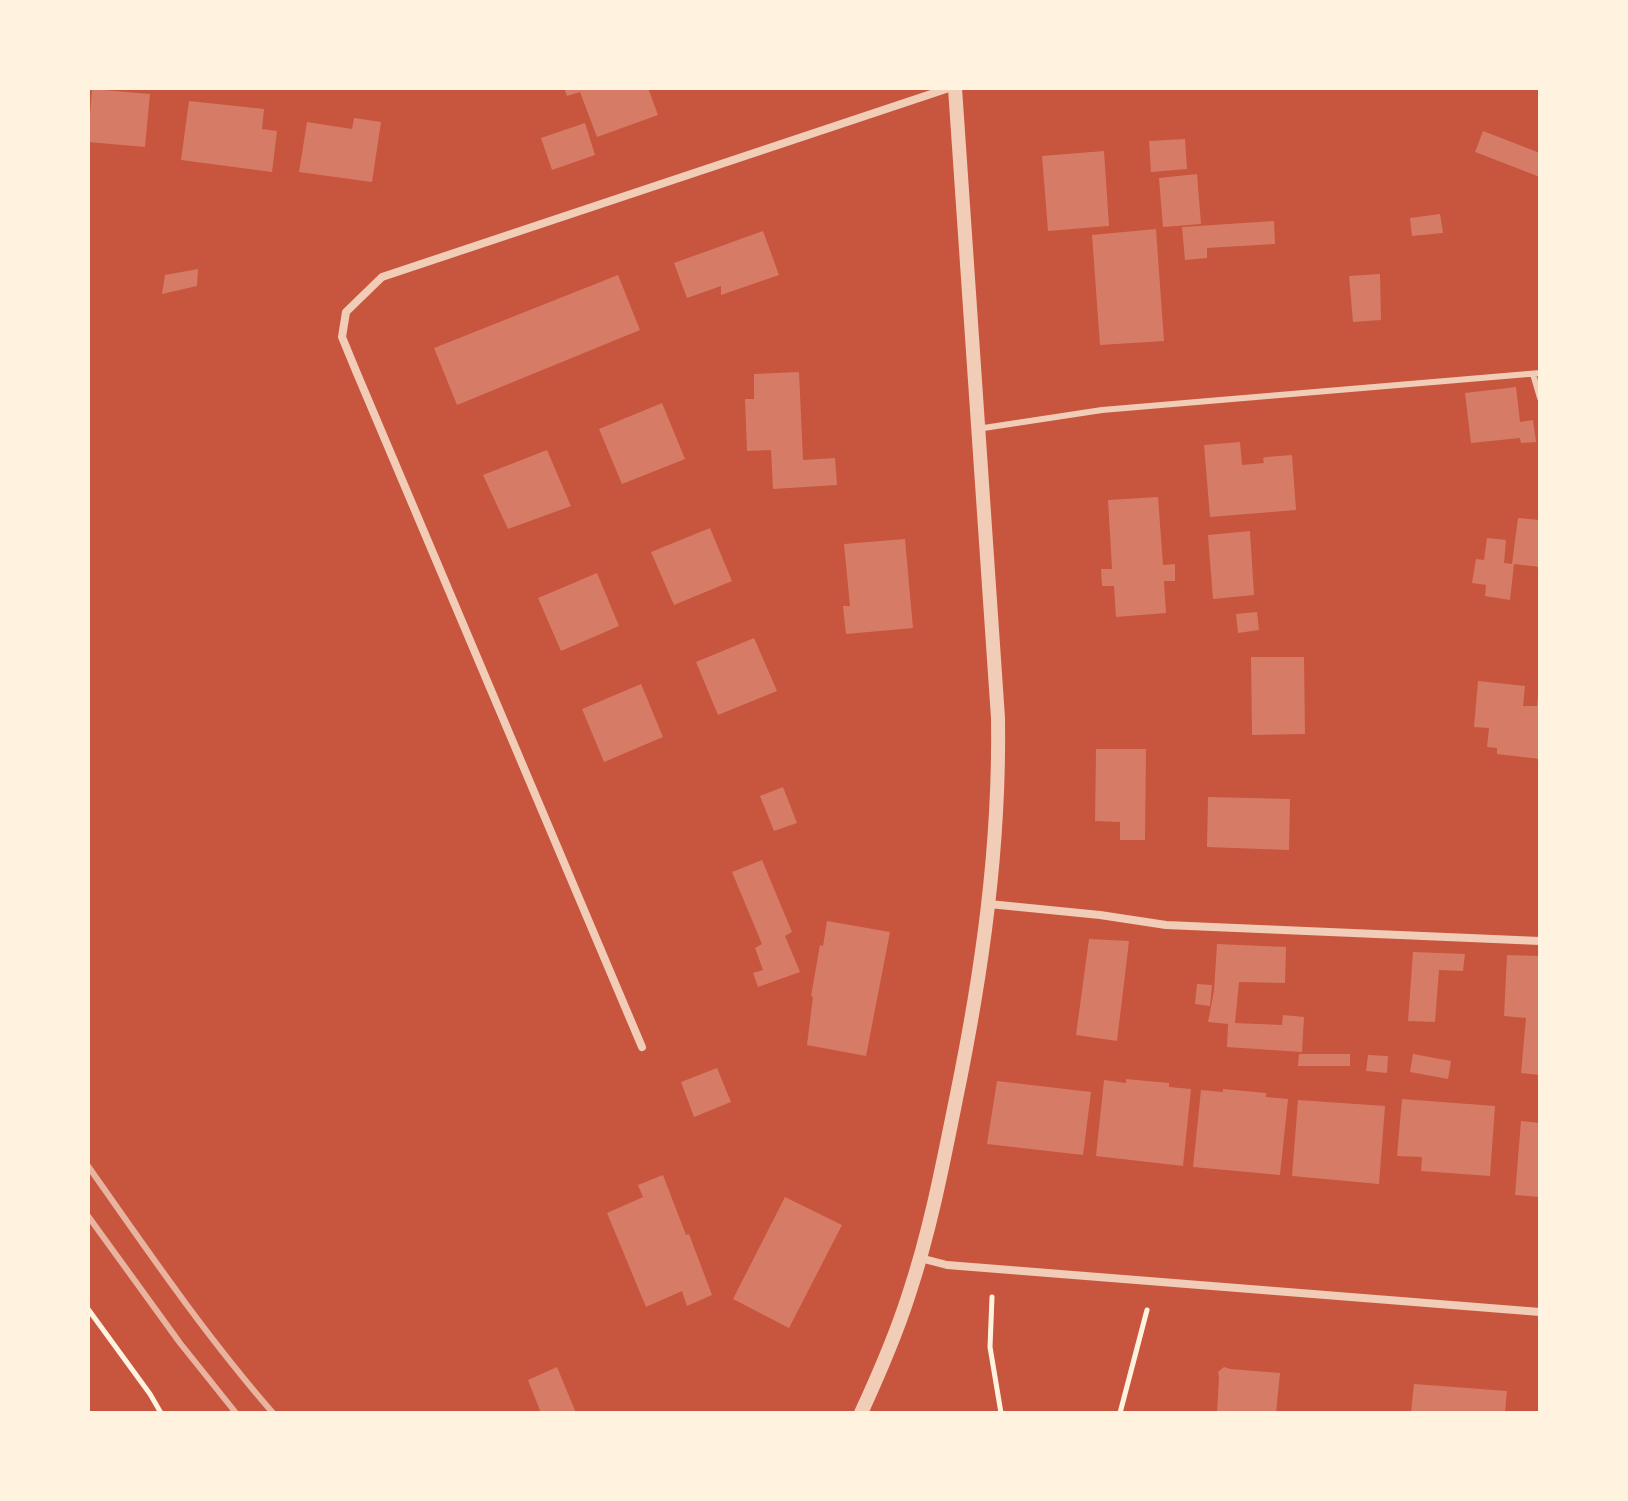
<!DOCTYPE html>
<html>
<head>
<meta charset="utf-8">
<style>
	body { margin:0 }
	#map { position:relative; width:1628px; height:1501px; overflow:hidden; background:#c8553d; font-family:Roboto,sans-serif }
	canvas { display:block }
	.frame { position:absolute; inset:0; border:90px solid #fff3e0; pointer-events:none }
</style>
</head>
<body>
<div id="map">
<canvas width="1628" height="1501"></canvas>
<div class="frame"></div>
</div>
<script>
const c = document.querySelector('canvas').getContext('2d');
c.lineJoin = 'round';
function paint(path, color) { c.fillStyle = color; c.fill(path, 'evenodd'); }
function trace(path, color, width, dash) { c.strokeStyle = color; c.lineWidth = width; c.lineCap = dash ? 'butt' : 'round'; c.setLineDash(dash || []); c.stroke(path); }
const building = new Path2D(`
	M 564,88 L 648,88 L 658,115 L 597,137 L 580,92 L 567,96 Z
	M 92,89 L 150,94 L 145,147 L 88,142 Z
	M 189,101 L 264,109 L 262,129 L 277,131 L 272,172 L 181,160 Z
	M 354,118 L 381,122 L 372,182 L 299,172 L 307,122 L 352,129 Z
	M 585,123 L 595,155 L 552,170 L 541,138 Z
	M 1483,131 L 1540,153 L 1540,177 L 1475,152 Z
	M 1185,139 L 1187,169 L 1151,172 L 1149,141 Z
	M 1104,151 L 1109,226 L 1048,231 L 1042,156 Z
	M 1197,174 L 1201,224 L 1163,227 L 1159,178 Z
	M 1440,214 L 1443,233 L 1412,236 L 1410,218 Z
	M 1274,221 L 1275,244 L 1207,248 L 1207,258 L 1185,260 L 1182,227 Z
	M 1156,229 L 1164,341 L 1100,345 L 1092,235 Z
	M 763,231 L 779,275 L 721,295 L 721,286 L 687,298 L 674,263 Z
	M 198,269 L 197,286 L 162,294 L 165,275 Z
	M 1380,274 L 1381,320 L 1353,322 L 1349,276 Z
	M 618,275 L 640,330 L 457,405 L 434,348 Z
	M 799,372 L 803,460 L 835,458 L 837,485 L 773,489 L 771,450 L 747,451 L 745,399 L 754,399 L 754,374 Z
	M 1516,387 L 1520,422 L 1533,420 L 1536,442 L 1521,443 L 1520,438 L 1471,443 L 1465,393 Z
	M 662,403 L 685,459 L 622,484 L 599,429 Z
	M 1240,442 L 1242,465 L 1264,463 L 1263,458 L 1266,457 L 1292,455 L 1296,510 L 1210,517 L 1204,445 Z
	M 547,450 L 571,506 L 508,529 L 483,475 Z
	M 1158,497 L 1163,565 L 1175,564 L 1175,581 L 1164,581 L 1166,613 L 1116,617 L 1114,586 L 1102,586 L 1101,569 L 1112,569 L 1108,500 Z
	M 1518,518 L 1540,520 L 1540,567 L 1514,564 L 1510,600 L 1485,596 L 1486,585 L 1472,583 L 1476,559 L 1484,560 L 1487,538 L 1506,540 L 1504,563 L 1512,564 Z
	M 710,528 L 732,581 L 674,605 L 651,552 Z
	M 1250,531 L 1254,595 L 1213,599 L 1208,535 Z
	M 905,539 L 913,628 L 846,634 L 843,606 L 850,606 L 844,544 Z
	M 597,573 L 619,626 L 561,651 L 538,598 Z
	M 1257,612 L 1259,630 L 1238,633 L 1236,614 Z
	M 754,638 L 777,691 L 718,715 L 696,662 Z
	M 1251,657 L 1304,657 L 1305,734 L 1252,735 Z
	M 1478,681 L 1525,686 L 1523,706 L 1537,706 L 1538,696 L 1540,696 L 1540,759 L 1497,754 L 1497,748 L 1487,747 L 1489,728 L 1474,727 Z
	M 641,684 L 663,737 L 604,762 L 582,709 Z
	M 1096,749 L 1146,749 L 1145,840 L 1120,840 L 1120,822 L 1095,821 Z
	M 783,787 L 797,823 L 774,831 L 760,796 Z
	M 1208,797 L 1290,799 L 1289,850 L 1207,847 Z
	M 762,860 L 792,932 L 785,936 L 800,972 L 758,987 L 753,973 L 763,970 L 755,948 L 762,944 L 732,872 Z
	M 827,921 L 890,932 L 866,1056 L 807,1045 L 813,997 L 811,996 L 820,945 L 823,946 Z
	M 1089,939 L 1129,941 L 1117,1041 L 1076,1035 Z
	M 1217,944 L 1286,947 L 1285,983 L 1239,982 L 1235,1023 L 1282,1025 L 1283,1015 L 1304,1017 L 1302,1052 L 1227,1047 L 1228,1024 L 1208,1022 L 1214,991 Z
	M 1413,952 L 1465,954 L 1463,971 L 1439,970 L 1435,1022 L 1408,1021 Z
	M 1507,955 L 1540,956 L 1540,1075 L 1521,1073 L 1526,1018 L 1504,1016 Z
	M 1197,984 L 1212,985 L 1210,1006 L 1195,1004 Z
	M 1299,1054 L 1350,1054 L 1350,1066 L 1298,1066 Z
	M 1413,1054 L 1451,1061 L 1448,1079 L 1410,1072 Z
	M 1368,1055 L 1388,1056 L 1387,1073 L 1366,1071 Z
	M 717,1068 L 731,1102 L 694,1117 L 681,1082 Z
	M 1126,1079 L 1169,1083 L 1169,1087 L 1191,1089 L 1183,1166 L 1096,1156 L 1104,1080 L 1126,1083 Z
	M 997,1081 L 1091,1092 L 1083,1155 L 987,1144 Z
	M 1223,1089 L 1266,1093 L 1266,1097 L 1288,1099 L 1280,1175 L 1193,1167 L 1201,1090 L 1223,1092 Z
	M 1402,1099 L 1495,1106 L 1490,1176 L 1421,1171 L 1422,1157 L 1397,1156 Z
	M 1298,1100 L 1385,1106 L 1379,1184 L 1292,1176 Z
	M 1521,1121 L 1540,1123 L 1540,1197 L 1515,1195 Z
	M 663,1175 L 686,1235 L 689,1234 L 712,1295 L 687,1306 L 682,1291 L 646,1307 L 607,1213 L 643,1197 L 638,1185 Z
	M 785,1197 L 842,1225 L 789,1328 L 733,1299 Z
	M 557,1367 L 576,1413 L 541,1413 L 528,1380 Z
	M 1224,1367 L 1230,1369 L 1280,1373 L 1276,1413 L 1217,1413 L 1219,1377 L 1218,1372 Z
	M 1414,1384 L 1507,1391 L 1505,1413 L 1411,1413 Z`);
const path = new Path2D(`
	M 992,1297 L 990,1347 L 1001,1413
	M 88,1309 L 150,1394 L 161,1413
	M 1120,1413 L 1147,1310`);
const service = new Path2D(`
	M 1533,374 L 1540,398
	M 977,429 L 1102,410 L 1540,373`);
const minor = new Path2D(`
	M 989,904 L 1100,915 L 1166,925 L 1540,941
	M 642,1047 L 356,371 L 342,337 L 346,312 L 382,277 L 949,88
	M 920,1258 L 947,1265 L 1540,1312`);
const tertiary = new Path2D(`
	M 861,1413 C 879,1374 896,1335 909,1294 C 930,1231 943,1164 956,1099 C 982,973 1000,847 998,718 L 955,88`);
const rail = new Path2D(`
	M 88,1166 C 147,1250 205,1335 273,1413
	M 88,1216 L 180,1343 L 236,1413`);
paint(building, '#d67c66');
trace(path, '#fff3e0', 5);
trace(service, '#f1ccb7', 6);
trace(minor, '#f1ccb7', 8);
trace(tertiary, '#f1ccb7', 14);
trace(rail, '#e9b49f', 6);
</script>
</body>
</html>
